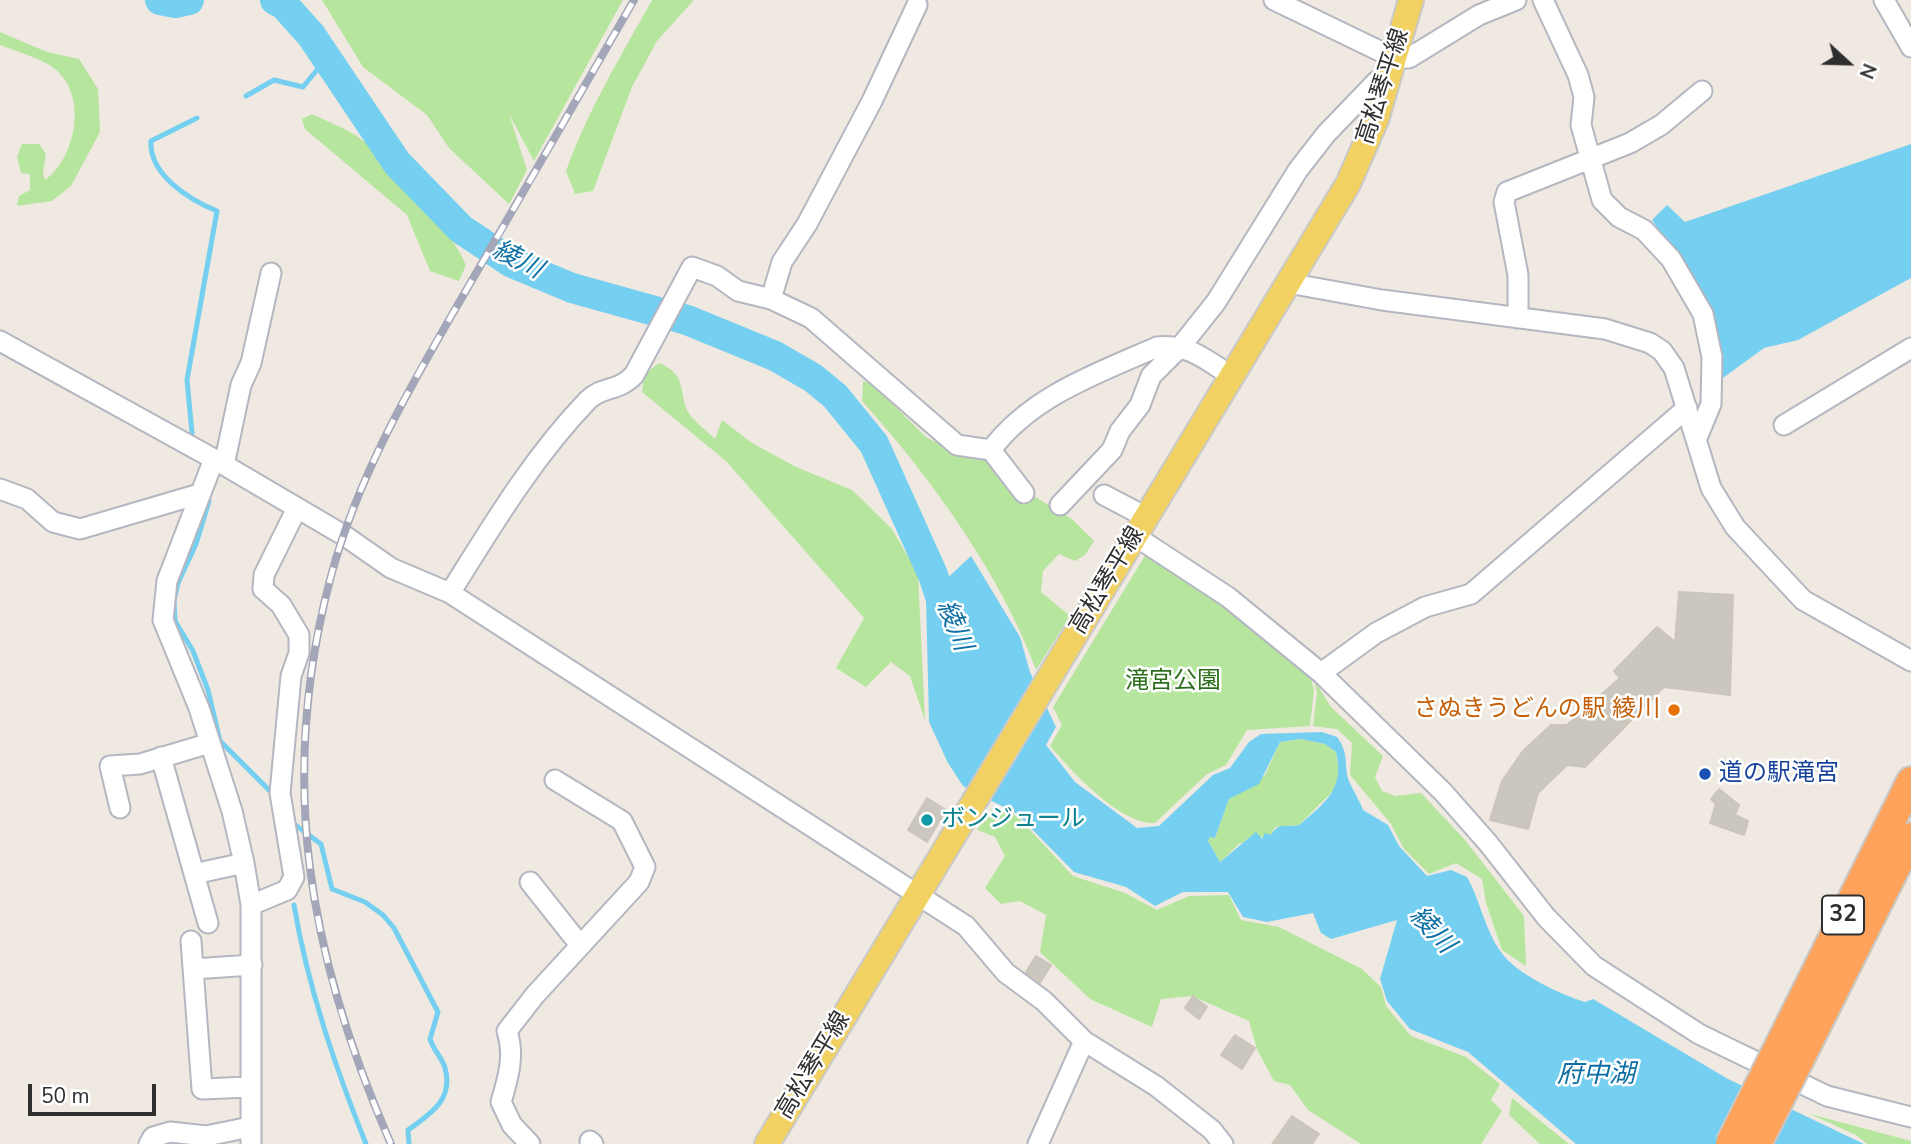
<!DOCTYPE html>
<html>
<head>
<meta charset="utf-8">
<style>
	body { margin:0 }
	#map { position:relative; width:1911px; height:1144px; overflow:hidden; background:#efe9e1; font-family:"Nunito Sans",sans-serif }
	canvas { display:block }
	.north { position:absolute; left:1813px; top:28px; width:70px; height:70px; -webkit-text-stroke:5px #fff; paint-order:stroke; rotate:112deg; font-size:19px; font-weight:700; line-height:28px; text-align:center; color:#2e2e2e }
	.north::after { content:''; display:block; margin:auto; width:24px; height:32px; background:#2e2e2e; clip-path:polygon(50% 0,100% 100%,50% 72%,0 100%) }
	.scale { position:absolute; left:28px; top:1084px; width:128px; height:32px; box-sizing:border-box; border:4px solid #2e2e2e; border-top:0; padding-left:9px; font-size:21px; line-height:24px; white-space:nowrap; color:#2e2e2e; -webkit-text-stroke:5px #fff; paint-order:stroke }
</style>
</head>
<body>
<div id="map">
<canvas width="1911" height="1144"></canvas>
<div class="north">N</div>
<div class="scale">50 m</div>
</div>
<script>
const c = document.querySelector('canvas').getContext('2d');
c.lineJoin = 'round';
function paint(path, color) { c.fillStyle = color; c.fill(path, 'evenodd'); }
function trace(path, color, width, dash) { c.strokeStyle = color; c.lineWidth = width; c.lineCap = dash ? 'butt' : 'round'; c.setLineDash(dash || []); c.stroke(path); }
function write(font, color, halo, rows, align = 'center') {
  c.font = font + ' "Nunito Sans","Noto Sans JP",sans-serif'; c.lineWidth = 5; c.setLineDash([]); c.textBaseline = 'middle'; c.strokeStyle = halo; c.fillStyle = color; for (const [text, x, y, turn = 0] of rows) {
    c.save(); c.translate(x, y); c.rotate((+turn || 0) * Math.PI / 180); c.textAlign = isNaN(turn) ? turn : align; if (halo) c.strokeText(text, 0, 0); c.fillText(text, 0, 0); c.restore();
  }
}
const green = new Path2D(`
	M 322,0 L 623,0 L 534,161 L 509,114 L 527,170 L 509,204 L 449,148 L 427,115 L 363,67 Z
	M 652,0 L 694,0 L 657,41 L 632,87 L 593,191 L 575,194 L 566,171 C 588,110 621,56 652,0 Z
	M 0,32 L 47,52 L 79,59 L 98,89 L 100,132 L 71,186 L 52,201 L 17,206 L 19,196 L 30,190 L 30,174 L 21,173 L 17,157 L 22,144 L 39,144 L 46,154 L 43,173 L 45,180 C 77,157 89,91 51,66 C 36,57 16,51 0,45 Z
	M 312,114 C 326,121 342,127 355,135 C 386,154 453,232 466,265 L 459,281 L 430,271 L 407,215 L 305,129 L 302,119 Z
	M 659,363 C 690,375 677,397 690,415 C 697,424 707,431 715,439 L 722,420 L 752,443 L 796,467 L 852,490 L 892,529 L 918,574 L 925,720 L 910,676 L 891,662 L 866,687 L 836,668 L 864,618 L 726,461 L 642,392 L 644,375 Z
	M 863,381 L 872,384 L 926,437 L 956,453 L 985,458 L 1024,502 L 1032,495 L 1072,519 L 1094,541 L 1085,555 L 1075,561 L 1059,554 L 1043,571 L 1041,592 L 1070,616 L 1036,670 C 1002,576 929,475 862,401 Z
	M 1146,554 L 1210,596 L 1310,676 L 1314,690 L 1310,726 L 1247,730 L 1226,765 L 1207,774 L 1155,823 C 1120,825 1072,771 1050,746 L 1062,725 L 1053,707 Z
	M 1314,680 L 1331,707 L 1383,756 L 1375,777 L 1382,791 L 1395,796 L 1421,793 L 1465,840 L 1524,916 L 1526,966 L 1502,950 L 1486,903 L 1482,879 L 1456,863 L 1429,874 L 1404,849 L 1391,824 L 1350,775 L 1352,743 L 1337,729 L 1313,726 L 1317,693 Z
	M 1301,739 L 1325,744 L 1336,752 L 1340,780 L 1332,792 L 1299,825 L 1275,827 L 1271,835 L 1239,844 L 1220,862 L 1208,841 L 1210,836 L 1215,838 L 1229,799 L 1265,775 L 1280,742 Z
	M 994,806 L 1018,817 L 1073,876 L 1125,893 L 1157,910 L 1189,896 L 1229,895 L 1241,920 L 1279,927 L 1362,969 L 1381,987 L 1386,1006 L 1411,1036 L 1466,1057 L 1500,1084 L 1491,1100 L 1502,1111 L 1481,1144 L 1361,1144 L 1308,1110 L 1290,1085 L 1274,1081 L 1257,1049 L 1249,1021 L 1192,996 L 1161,999 L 1152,1027 L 1090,999 L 1040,952 L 1046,915 L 1020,901 L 1001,904 L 985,888 L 1005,856 L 995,837 L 977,830 Z
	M 1512,1098 L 1569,1144 L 1540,1144 L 1509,1115 Z
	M 1810,1114 L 1911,1141 L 1911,1144 L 1867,1144 L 1856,1135 Z`);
const water = new Path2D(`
	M 1911,144 L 1911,278 L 1798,340 L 1764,348 L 1716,383 L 1718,338 L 1703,294 L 1652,220 L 1667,205 L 1685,222 Z
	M 971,556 L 1020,637 L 1030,672 L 1056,727 L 1046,745 L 1075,782 L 1137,828 L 1159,826 L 1213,775 L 1230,768 L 1249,742 L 1261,734 L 1322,732 L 1337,737 C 1347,751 1345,758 1347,774 C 1347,781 1360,800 1363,810 L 1388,825 L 1399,846 L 1427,876 L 1451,870 L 1467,877 C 1480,900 1485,930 1501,952 C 1515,973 1561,995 1585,1002 L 1593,999 L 1728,1079 L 1864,1144 L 1576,1144 L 1468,1052 L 1410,1029 L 1387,1001 L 1380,979 L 1397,920 L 1331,939 L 1321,933 L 1313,913 L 1267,922 L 1243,917 L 1228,892 L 1183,892 L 1155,906 L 1126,887 L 1074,872 L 1017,814 L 963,786 L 948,763 L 929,722 L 926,598 ZM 1301,739 L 1325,744 L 1336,752 C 1345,789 1325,803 1299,825 C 1285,828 1279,821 1271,835 L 1265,833 L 1262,839 L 1256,832 L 1220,862 L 1208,841 L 1210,837 L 1215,838 L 1229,799 L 1259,784 L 1280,742 Z`);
const stream = new Path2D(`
	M 246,96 L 274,80 L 303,87 L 325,60
	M 192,433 L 187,380 L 217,211 C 190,200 149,175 151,141 L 197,118
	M 209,501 L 196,544 L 178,583 L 174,601 L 175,621 L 193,651 L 208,690 L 220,741 L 275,796
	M 294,824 L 321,844 L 332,889 L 365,902 L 383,915 L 394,928 L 438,1012 L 430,1039 C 433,1050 442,1057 445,1068 C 454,1100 430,1114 408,1130 L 409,1144
	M 294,905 C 308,988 335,1066 366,1144`);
const river = new Path2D(`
	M 160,0 L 175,3 L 189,0
	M 275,0 L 283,4 L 311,35 L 397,163 L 461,229 L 512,263 L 572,288 L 687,320 L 775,356 L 813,378 L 835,396 L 874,444 L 933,575 L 950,626`);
const building = new Path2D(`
	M 1679,592 L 1733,595 L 1730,695 L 1664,687 L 1585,767 L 1567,765 L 1538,793 L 1528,829 L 1490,820 L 1502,781 L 1523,751 L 1551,725 L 1567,725 L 1620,678 L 1614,671 L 1657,627 L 1675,642 Z
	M 1719,789 L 1739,805 L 1735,815 L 1748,821 L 1744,835 L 1710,823 L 1716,804 L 1711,799 Z
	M 927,798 L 946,810 L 927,842 L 908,830 Z
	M 1036,956 L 1051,965 L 1040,983 L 1026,972 Z
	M 1193,996 L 1207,1007 L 1199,1019 L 1185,1008 Z
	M 1235,1035 L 1255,1048 L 1242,1069 L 1221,1055 Z
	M 1292,1116 L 1319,1134 L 1312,1144 L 1272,1144 Z`);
const minor = new Path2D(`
	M 1274,0 L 1394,58 L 1409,58 L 1479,15 L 1516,0
	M 1543,0 L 1578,75 L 1584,97 L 1581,125 L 1602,200 L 1619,217 L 1644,230 L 1671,259 L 1703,314 L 1712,357 L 1711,404 L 1697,438
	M 1884,0 L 1911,47
	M 1288,283 L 1382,300 L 1605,329 L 1650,343 L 1662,351 L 1674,368 L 1711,488 L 1735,527 L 1803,600 L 1911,661
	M 771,299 L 782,262 L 807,224 L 872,101 L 917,5
	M 1518,318 L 1518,275 L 1504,202 L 1507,192 L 1630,143 L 1661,125 L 1702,91
	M 0,341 L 214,459 L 345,536 L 391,568 L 450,593 L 966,926 L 1006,973 L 1044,1001 L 1084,1041 L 1156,1086 L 1212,1130 L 1223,1144
	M 1784,425 L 1911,348
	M 214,459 L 167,581 L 163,620 L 199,708 L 232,811 L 244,863 L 251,905 L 251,1144
	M 224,465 L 241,385 L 251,363 L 271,273
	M 0,489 L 27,499 L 53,522 L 80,529 L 199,494
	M 1024,493 L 991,450 C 1031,396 1098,373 1157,347 C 1187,343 1207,360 1231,376
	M 1104,495 L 1146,517
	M 1060,505 L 1112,450 L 1120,431 L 1140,405 L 1151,376 L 1181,346 L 1216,302 L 1298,170 L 1326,134 L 1377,81 L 1389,78
	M 1135,536 L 1228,597 L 1321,673 L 1443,792 L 1488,843 L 1546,917 L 1594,966 L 1699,1034 L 1827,1096 L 1911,1117
	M 450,593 C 492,526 533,457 588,400 C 602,386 618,392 634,375 L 692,267 L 717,276 L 738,291 L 771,299 L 811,318 L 957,445 L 991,450
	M 1321,673 L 1376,633 L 1425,607 L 1471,594 L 1687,408
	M 161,757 L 208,923
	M 120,808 L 110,766 L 140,764 L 210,743
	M 194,874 L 244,863
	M 530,882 L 580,945
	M 251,905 L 287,890 L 294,877 L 280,793 L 291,676 L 299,653 L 299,635 L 281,605 L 263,589 L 264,575 L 297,508
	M 191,941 L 202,1089 L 249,1087
	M 193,969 L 252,965
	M 590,1141 L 593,1144
	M 149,1144 L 153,1137 L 170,1132 L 206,1136 L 250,1127
	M 530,1144 L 512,1125 L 501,1102 C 508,1079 515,1055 507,1031 L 535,995 L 639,882 L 645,867 L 622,821 L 555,780
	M 1038,1144 L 1084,1041`);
const major = new Path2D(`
	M 767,1144 L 1348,184 L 1376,120 L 1411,0`);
const highway = new Path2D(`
	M 1777,1050 L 1911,781
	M 1799,1061 L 1911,837`);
const rail = new Path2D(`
	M 391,1144 C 308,955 277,779 331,576 C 360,468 420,370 475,275 C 529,183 581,92 634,0`);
const highwayBridge = new Path2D(`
	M 1730,1144 L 1777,1050
	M 1757,1144 L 1799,1061`);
const markers = [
	[1674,710,7,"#e8710a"],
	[1705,774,7,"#1a4fb4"],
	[927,820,7,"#0f9aa8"]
];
const shields = [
	[1843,915,42]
];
const shieldNames = [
	["32",1843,915]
];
const streetNames = [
	["高松琴平線",1384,87,-72],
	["高松琴平線",1108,581,-59],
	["高松琴平線",814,1066,-59]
];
const parkNames = [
	["滝宮公園",1173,682]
];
const foodNames = [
	["さぬきうどんの駅 綾川",1660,710]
];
const transitNames = [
	["道の駅滝宮",1719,774]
];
const cultureNames = [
	["ボンジュール",941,820]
];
const waterNames = [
	["綾川",517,261,27],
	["綾川",953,626,68],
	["綾川",1431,931,47],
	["府中湖",1596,1076]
];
paint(green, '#b6e59e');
paint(water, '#75cff0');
trace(stream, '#75cff0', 5);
trace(river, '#75cff0', 30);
paint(building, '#cbc7bf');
trace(building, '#cbc5ba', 2);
trace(minor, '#b4b7c1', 23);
trace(major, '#c9c9c9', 28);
trace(highway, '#c9c9c9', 32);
trace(minor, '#fff', 19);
trace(major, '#f2d163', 24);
trace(highway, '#ffa35c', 28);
trace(rail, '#a3a6b8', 8);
trace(rail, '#fff', 5, [16]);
trace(highwayBridge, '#c9c9c9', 32, []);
trace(highwayBridge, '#ffa35c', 28);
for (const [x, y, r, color] of markers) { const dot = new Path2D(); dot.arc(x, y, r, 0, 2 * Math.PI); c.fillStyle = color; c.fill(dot); trace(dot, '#fff', 2.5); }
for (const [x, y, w] of shields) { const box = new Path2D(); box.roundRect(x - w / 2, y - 19.5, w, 39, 5); c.fillStyle = '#fff'; c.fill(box); trace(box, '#2e2e2e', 2); }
write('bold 23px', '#2e2e2e', null, shieldNames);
write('24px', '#2e2e2e', '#fff', streetNames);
write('24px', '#2c6e1b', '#fff', parkNames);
write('24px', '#c56008', '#fff', foodNames, 'right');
write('24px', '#164399', '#fff', transitNames, 'left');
write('24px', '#0d838f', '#fff', cultureNames, 'left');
write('italic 26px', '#0d6fa3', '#fff', waterNames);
</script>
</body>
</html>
